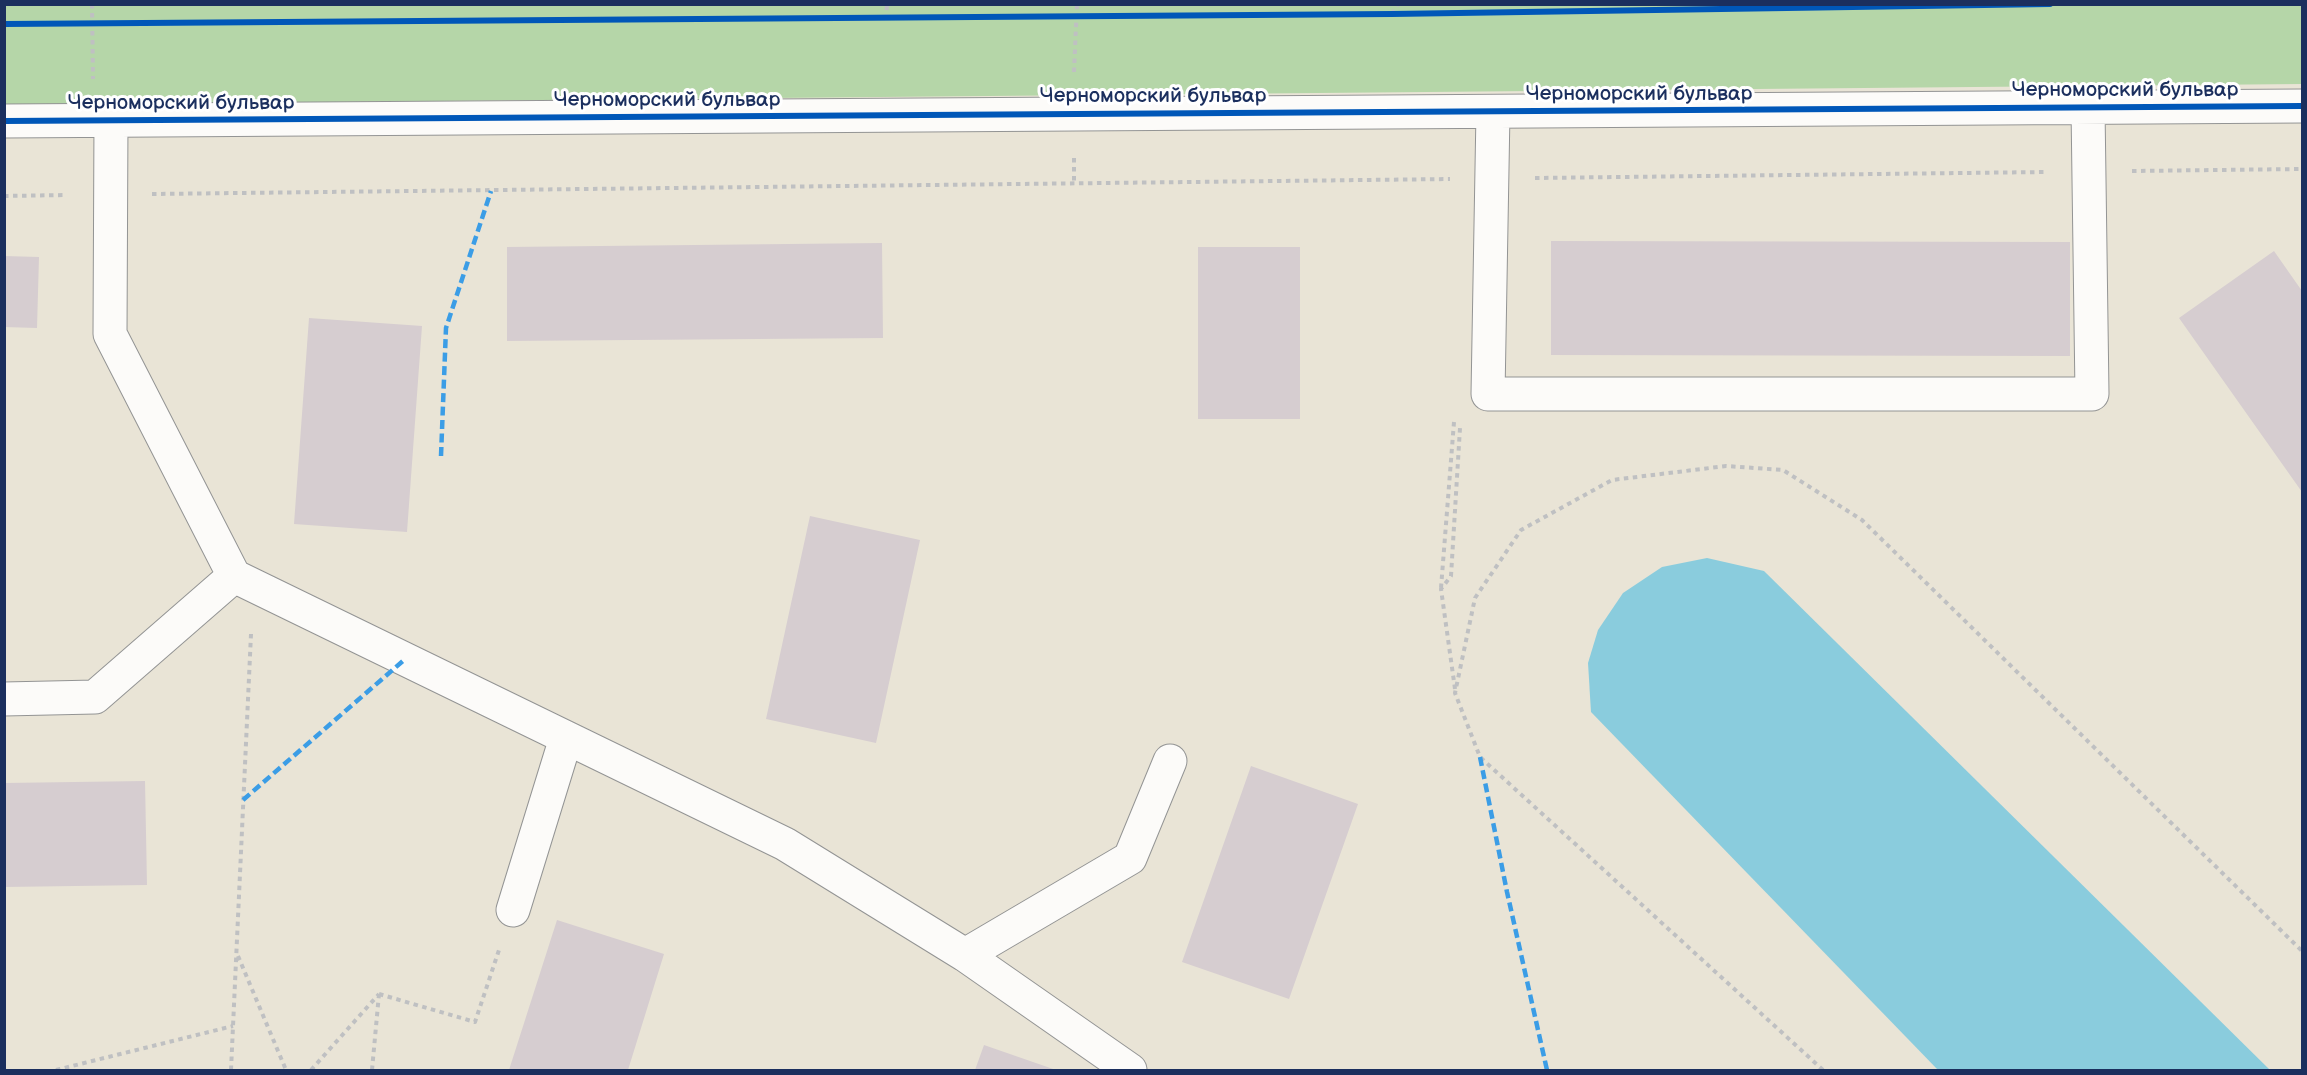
<!DOCTYPE html>
<html>
<head>
<meta charset="utf-8">
<style>
	body { margin:0 }
	#map { position:relative; width:2307px; height:1075px; overflow:hidden; background:#e9e4d6; font-family:"Balsamiq Sans",sans-serif }
	canvas { display:block }
	.frame { position:absolute; inset:0; border:6px solid #1b2f5e; pointer-events:none }
</style>
</head>
<body>
<div id="map">
<canvas width="2307" height="1075"></canvas>
<div class="frame"></div>
</div>
<script>
const c = document.querySelector('canvas').getContext('2d');
c.lineJoin = 'round';
function paint(path, color) { c.fillStyle = color; c.fill(path, 'evenodd'); }
function trace(path, color, width, dash) { c.strokeStyle = color; c.lineWidth = width; c.lineCap = dash ? 'butt' : 'round'; c.setLineDash(dash || []); c.stroke(path); }
function write(font, color, halo, rows, align = 'center') {
  c.font = font + ' "Balsamiq Sans",sans-serif'; c.lineWidth = 6; c.setLineDash([]); c.textBaseline = 'middle'; c.strokeStyle = halo; c.fillStyle = color; for (const [text, x, y, turn = 0] of rows) {
    c.save(); c.translate(x, y); c.rotate((+turn || 0) * Math.PI / 180); c.textAlign = isNaN(turn) ? turn : align; if (halo) c.strokeText(text, 0, 0); c.fillText(text, 0, 0); c.restore();
  }
}
const green = new Path2D(`
	M 2302,4 L 2302,84 L 5,105 L 4,5 Z`);
const water = new Path2D(`
	M 1707,558 L 1764,571 L 2270,1070 L 1938,1070 L 1591,712 L 1588,663 L 1598,630 L 1623,593 L 1662,567 Z`);
const building = new Path2D(`
	M 1551,241 L 2070,242 L 2070,356 L 1551,355 Z
	M 882,243 L 883,338 L 507,341 L 507,247 Z
	M 1198,247 L 1300,247 L 1300,419 L 1198,419 Z
	M 2274,251 L 2302,291 L 2302,492 L 2179,318 Z
	M 4,256 L 39,257 L 37,328 L 4,327 Z
	M 309,318 L 422,326 L 407,532 L 294,524 Z
	M 810,516 L 920,540 L 876,743 L 766,719 Z
	M 1251,766 L 1358,804 L 1289,999 L 1182,962 Z
	M 145,781 L 147,885 L 4,887 L 4,783 Z
	M 557,920 L 664,954 L 628,1070 L 509,1070 Z
	M 984,1045 L 1056,1070 L 975,1070 Z`);
const path = new Path2D(`
	M 92,4 L 93,79
	M 1392,14 L 1398,4
	M 886,19 L 887,4
	M 4,24 L 1392,14 L 2050,4
	M 1074,72 L 1077,4
	M 1074,158 L 1074,184
	M 2132,171 L 2302,169
	M 1535,178 L 2047,172
	M 152,194 L 1450,179
	M 4,196 L 67,195
	M 1441,588 L 1454,422
	M 1455,689 L 1441,589 L 1451,576 L 1460,428
	M 238,956 L 286,1070
	M 379,994 L 475,1022 L 499,950
	M 56,1070 L 233,1026
	M 231,1070 L 251,634
	M 311,1070 L 379,994
	M 372,1070 L 379,994
	M 1823,1070 L 1480,757 L 1455,693 L 1475,598 L 1521,530 L 1612,480 L 1726,466 L 1783,470 L 1862,520 L 2302,951`);
const minor = new Path2D(`
	M 1493,112 L 1488,394 L 2092,394 L 2088,108
	M 111,120 L 110,334 L 234,576 L 785,844 L 965,955 L 1130,1070
	M 4,121 L 2302,106
	M 4,699 L 95,697 L 234,576
	M 513,910 L 566,738
	M 965,955 L 1130,858 L 1170,761`);
const quiet = new Path2D(`
	M 441,456 L 446,328 L 491,191
	M 1480,757 L 1507,892 L 1547,1070
	M 243,800 L 404,660`);
const cycleway = new Path2D(`
	M 4,24 L 1392,14 L 2050,4
	M 4,121 L 2302,106`);
const streetNames = [
	["Черноморский бульвар",2125,91],
	["Черноморский бульвар",1639,95],
	["Черноморский бульвар",1153,97],
	["Черноморский бульвар",667,101],
	["Черноморский бульвар",181,104]
];
paint(green, '#b5d6a8');
paint(water, '#8accdd');
paint(building, '#d6cdd0');
trace(minor, '#939494', 35);
trace(path, '#bfc0c2', 4, [4.5, 4.5]);
trace(minor, '#fcfbf9', 33);
trace(quiet, '#3b9de6', 4.5, [9, 4.5]);
trace(cycleway, '#0057b8', 6);
write('21px', '#1b2f5e', '#fff', streetNames);
</script>
</body>
</html>
